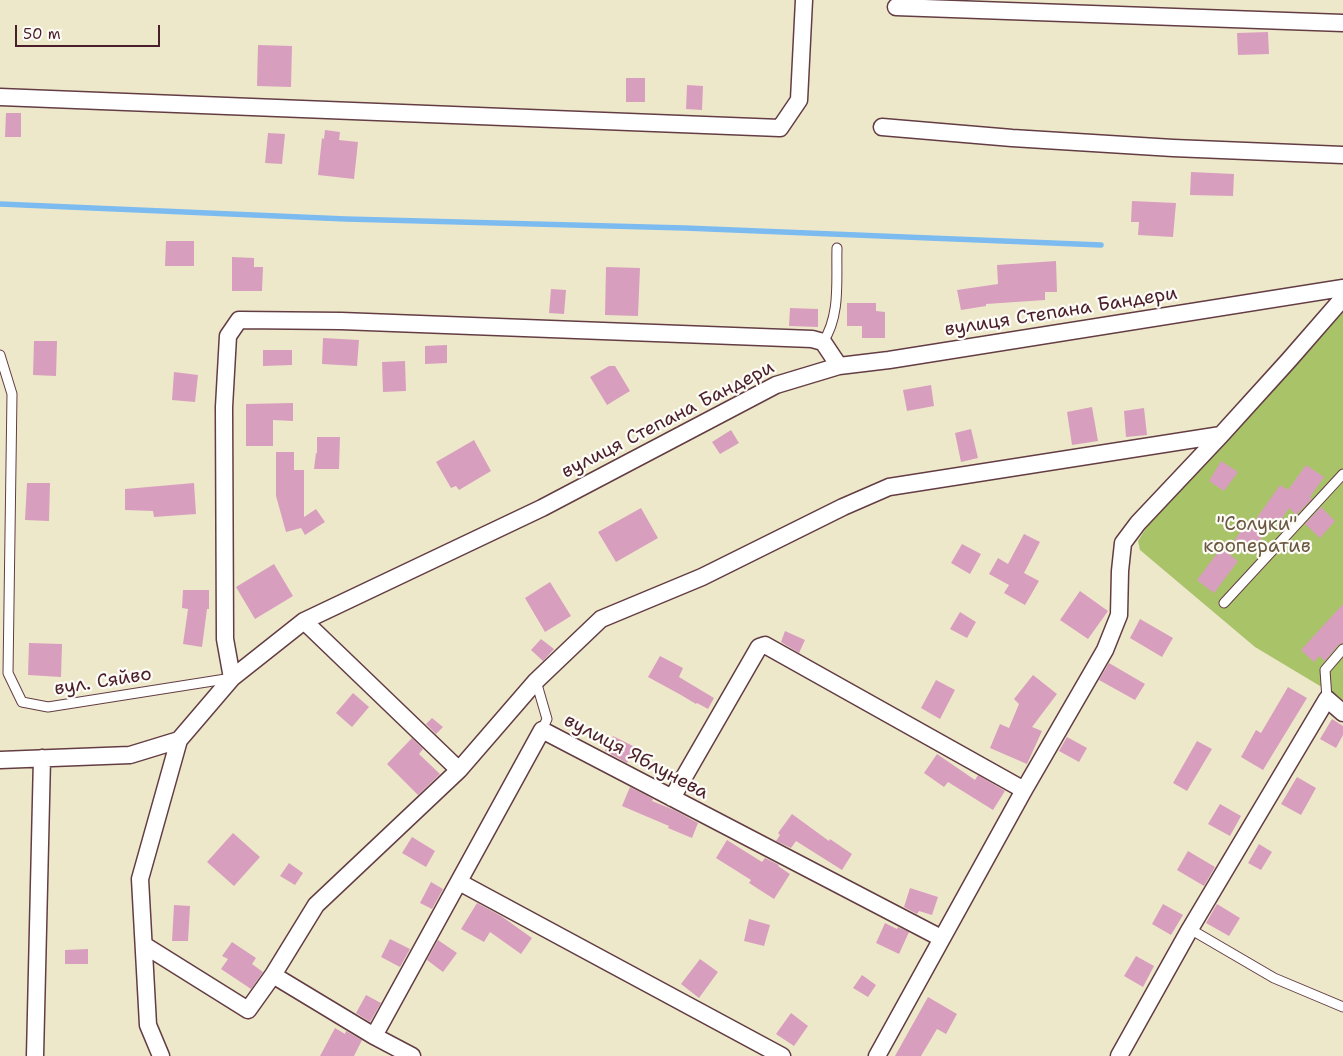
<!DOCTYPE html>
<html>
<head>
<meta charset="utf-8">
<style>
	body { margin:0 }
	#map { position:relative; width:1343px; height:1056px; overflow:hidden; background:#eee8cb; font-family:"Shantell Sans",sans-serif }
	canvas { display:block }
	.scale { position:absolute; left:15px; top:25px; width:145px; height:22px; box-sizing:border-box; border:2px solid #4a1f2b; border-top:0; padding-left:6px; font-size:15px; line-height:18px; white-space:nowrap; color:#4a1f2b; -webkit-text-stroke:4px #fdfcf7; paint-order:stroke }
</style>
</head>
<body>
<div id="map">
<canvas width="1343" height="1056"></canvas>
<div class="scale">50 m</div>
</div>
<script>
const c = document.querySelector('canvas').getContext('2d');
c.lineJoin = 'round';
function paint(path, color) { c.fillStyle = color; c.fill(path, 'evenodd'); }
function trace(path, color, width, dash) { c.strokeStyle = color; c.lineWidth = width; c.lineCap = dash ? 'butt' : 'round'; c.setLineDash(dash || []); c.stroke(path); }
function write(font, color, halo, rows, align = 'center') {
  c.font = font + ' "Shantell Sans",sans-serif'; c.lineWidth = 4.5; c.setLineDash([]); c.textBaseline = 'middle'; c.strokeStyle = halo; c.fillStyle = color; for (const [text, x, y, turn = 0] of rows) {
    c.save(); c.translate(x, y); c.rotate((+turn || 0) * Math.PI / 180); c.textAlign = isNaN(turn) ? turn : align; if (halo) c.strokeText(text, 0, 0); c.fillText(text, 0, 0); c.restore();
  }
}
const green = new Path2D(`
	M 1343,306 L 1343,702 L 1335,695 L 1255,647 L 1140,550 L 1138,541 L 1150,522 L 1226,441 Z`);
const stream = new Path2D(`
	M 0,204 L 346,219 L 685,228 L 1101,245`);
const building = new Path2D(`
	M 1268,32 L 1269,54 L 1238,55 L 1237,33 Z
	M 258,45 L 292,46 L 291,87 L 257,86 Z
	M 626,78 L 645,78 L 645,102 L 626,102 Z
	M 687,85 L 703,86 L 702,110 L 686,109 Z
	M 6,113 L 21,113 L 21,137 L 5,137 Z
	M 325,130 L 340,132 L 339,140 L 358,142 L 354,179 L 318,175 L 322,138 L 324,139 Z
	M 268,133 L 285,134 L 282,164 L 265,163 Z
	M 1191,172 L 1234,174 L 1233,196 L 1190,195 Z
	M 1132,201 L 1176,203 L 1173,237 L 1138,235 L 1139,222 L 1131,222 Z
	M 166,241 L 194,241 L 194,266 L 165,266 Z
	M 232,257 L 254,258 L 254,267 L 263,267 L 262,291 L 232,291 Z
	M 1056,261 L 1057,292 L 1045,292 L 1045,300 L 986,304 L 986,306 L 961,310 L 957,290 L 998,284 L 997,265 Z
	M 606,267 L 640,268 L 638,316 L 605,315 Z
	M 551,289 L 566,290 L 564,314 L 549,313 Z
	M 847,303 L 876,303 L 876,311 L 885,312 L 885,338 L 862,338 L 862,326 L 847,326 Z
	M 790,308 L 818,309 L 818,327 L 789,326 Z
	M 323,338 L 359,340 L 357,366 L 322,364 Z
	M 34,341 L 57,341 L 56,376 L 33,375 Z
	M 447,345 L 447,363 L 425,364 L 425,346 Z
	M 263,350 L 292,350 L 292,365 L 263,366 Z
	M 405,361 L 406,391 L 383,392 L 382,362 Z
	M 609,366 L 615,366 L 630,391 L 607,405 L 590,377 Z
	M 174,372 L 198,375 L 195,402 L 172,400 Z
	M 931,385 L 934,406 L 907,411 L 903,390 Z
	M 293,403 L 293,421 L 273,420 L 273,446 L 246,446 L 246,404 Z
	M 1092,407 L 1098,441 L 1072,445 L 1067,412 Z
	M 1144,408 L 1147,435 L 1126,437 L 1124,411 Z
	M 971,429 L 978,458 L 961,462 L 955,433 Z
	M 731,430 L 739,443 L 720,454 L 712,442 Z
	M 317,437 L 340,437 L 339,469 L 314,469 L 316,453 L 317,453 Z
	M 474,440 L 491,471 L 459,490 L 456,486 L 451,488 L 436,462 Z
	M 276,452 L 294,452 L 294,470 L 304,470 L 304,517 L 316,509 L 325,522 L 305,535 L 301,528 L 286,532 L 276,496 Z
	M 1221,461 L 1238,472 L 1224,491 L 1209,481 Z
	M 1306,465 L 1324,477 L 1310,497 L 1312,499 L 1296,515 L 1289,508 L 1279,523 L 1273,519 L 1251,554 L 1233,543 L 1244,526 L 1249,529 L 1280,485 L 1288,490 Z
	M 27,483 L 50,483 L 49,521 L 25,520 Z
	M 194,483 L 196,514 L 154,517 L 153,511 L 125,510 L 125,489 Z
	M 1321,507 L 1335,521 L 1320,538 L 1305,524 Z
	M 641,508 L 658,538 L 616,562 L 598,532 Z
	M 1024,534 L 1040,542 L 1024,573 L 1039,581 L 1025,605 L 1004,593 L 1009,585 L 989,574 L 998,558 L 1008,564 Z
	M 962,544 L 981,554 L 970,574 L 951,563 Z
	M 1221,548 L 1238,561 L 1214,593 L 1197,580 Z
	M 274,564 L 293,596 L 255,619 L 236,587 Z
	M 550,582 L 571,616 L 545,632 L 525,598 Z
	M 183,590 L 209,590 L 209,609 L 207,609 L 202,647 L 183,644 L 188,609 L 182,608 Z
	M 1080,591 L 1108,611 L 1088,639 L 1060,620 Z
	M 1343,604 L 1343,643 L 1338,645 L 1325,661 L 1319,656 L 1314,662 L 1301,650 Z
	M 960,612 L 976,622 L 967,638 L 950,629 Z
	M 1140,619 L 1173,638 L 1162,657 L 1130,638 Z
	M 785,631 L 805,640 L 799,653 L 781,642 Z
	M 541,639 L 554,649 L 543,661 L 531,650 Z
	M 29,643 L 62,644 L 61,677 L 28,675 Z
	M 660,656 L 683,668 L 679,677 L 714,698 L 708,709 L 697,703 L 696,704 L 681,695 L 648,677 Z
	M 1109,663 L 1145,684 L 1135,700 L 1099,680 Z
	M 1033,675 L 1057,694 L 1032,727 L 1042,731 L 1027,764 L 990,748 L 1000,724 L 1009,728 L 1019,704 L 1014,699 Z
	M 936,680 L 955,690 L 940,719 L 921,708 Z
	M 1288,687 L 1307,698 L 1263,770 L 1241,757 L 1256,730 L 1261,733 Z
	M 353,693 L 369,707 L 352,727 L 336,713 Z
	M 432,718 L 443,727 L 436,734 L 426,724 Z
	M 1332,719 L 1343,726 L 1343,735 L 1336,748 L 1320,739 Z
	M 613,736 L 635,747 L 627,763 L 605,751 Z
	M 1067,737 L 1087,748 L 1079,762 L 1059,751 Z
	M 412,738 L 423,749 L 419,754 L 440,774 L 418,795 L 387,764 Z
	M 1197,741 L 1212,749 L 1187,791 L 1173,783 Z
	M 937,754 L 975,780 L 978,775 L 1005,791 L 993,810 L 948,782 L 944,787 L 924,773 Z
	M 1297,777 L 1316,788 L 1301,815 L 1281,804 Z
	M 630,787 L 653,799 L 652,801 L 674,810 L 698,823 L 692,838 L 668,828 L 669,826 L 622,806 Z
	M 1220,804 L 1241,816 L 1230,836 L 1208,824 Z
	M 792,814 L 829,841 L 830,839 L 852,854 L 842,870 L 796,841 L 791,848 L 776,841 L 780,835 L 778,833 Z
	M 233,833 L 260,857 L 234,886 L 207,862 Z
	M 412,837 L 435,851 L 426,867 L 402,853 Z
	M 727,840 L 762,862 L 765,858 L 779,865 L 778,866 L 790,874 L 774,899 L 749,883 L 751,880 L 716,858 Z
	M 1259,844 L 1272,852 L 1261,870 L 1248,863 Z
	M 1188,851 L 1215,867 L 1204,886 L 1177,870 Z
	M 289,863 L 303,873 L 295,885 L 280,876 Z
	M 431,882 L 443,889 L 432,909 L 420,903 Z
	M 910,888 L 938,897 L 932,915 L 919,911 L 917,914 L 904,907 Z
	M 477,903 L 501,916 L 532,938 L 521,954 L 490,932 L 484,942 L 461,929 Z
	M 1163,904 L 1183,915 L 1171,935 L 1152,924 Z
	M 1217,904 L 1240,918 L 1229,936 L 1206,923 Z
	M 174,905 L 190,906 L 188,941 L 172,941 Z
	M 749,919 L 770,925 L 764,946 L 744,941 Z
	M 885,923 L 897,929 L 898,927 L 909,932 L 899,954 L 876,943 Z
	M 390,939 L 410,949 L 400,967 L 381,957 Z
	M 438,940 L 457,953 L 443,972 L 427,960 Z
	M 232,942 L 256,958 L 252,964 L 263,972 L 251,989 L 221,969 L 228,959 L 222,956 Z
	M 88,949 L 88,964 L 65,964 L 65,950 Z
	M 1136,956 L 1154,966 L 1143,987 L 1124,976 Z
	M 700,959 L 718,972 L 699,998 L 681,984 Z
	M 862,975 L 876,985 L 868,997 L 853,988 Z
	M 366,995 L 381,1003 L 370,1022 L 356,1013 Z
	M 928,997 L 957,1014 L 946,1034 L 937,1029 L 921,1056 L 895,1056 Z
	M 791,1013 L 808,1026 L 794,1046 L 776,1034 Z
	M 335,1028 L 345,1034 L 346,1031 L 362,1040 L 354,1056 L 320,1056 Z`);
const lane = new Path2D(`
	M 823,342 C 841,315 836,279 837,248
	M 0,355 L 12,394 L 8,673 L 22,702 L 48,707 L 232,678
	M 1224,603 L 1343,474
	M 536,681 L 547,719 L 542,730
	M 1327,699 L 1325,670 L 1343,649
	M 1190,929 L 1274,978 L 1343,1007`);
const street = new Path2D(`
	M 896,7 L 1343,23
	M 0,97 L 780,128 L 799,100 L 804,0
	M 882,127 L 1012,138 L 1173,148 L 1343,155
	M 304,621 L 459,770
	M 232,678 L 225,639 L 224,407 L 228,336 L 239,320 L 341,321 L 812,339 L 823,342 L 839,366
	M 0,760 L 130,755 L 179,740 L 232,678 L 304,621 L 542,508 L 776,385 L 839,366 L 889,360 L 1343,288
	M 672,798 L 759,647 L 765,645 L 1024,790
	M 459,882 L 782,1056
	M 144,945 L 248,1010 L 273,975 L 316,905 L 459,770 L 536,681 L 601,619 L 702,577 L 843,507 L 889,487 L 1221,435
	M 273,975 L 374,1036 L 412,1056
	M 374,1036 L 542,730 L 941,938
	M 35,1056 L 42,758
	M 161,1056 L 148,1025 L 140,879 L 179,740
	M 877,1056 L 1024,790 L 1105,650 L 1119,615 L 1120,571 L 1123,543 L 1138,523 L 1221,435 L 1289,360 L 1343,298
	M 1119,1056 L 1190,929 L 1327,699 L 1343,713`);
const streetNames = [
	["вулиця Степана Бандери",1061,312,-9],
	["вулиця Степана Бандери",668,420,-27],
	["вул. Сяйво",103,682,-9],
	["вулиця Яблунева",636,757,28]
];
const parkNames = [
	["\"Солуки\"",1257,525],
	["кооператив",1257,547]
];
paint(green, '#a9c369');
trace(stream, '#7cbbf0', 5.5);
paint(building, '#d89ebe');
trace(lane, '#633d43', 11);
trace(street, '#633d43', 19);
trace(lane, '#fff', 9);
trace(street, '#fff', 16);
write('19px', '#4a1f2b', '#fdfcf7', streetNames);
write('19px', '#6b5841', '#fdfcf7', parkNames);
</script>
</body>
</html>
